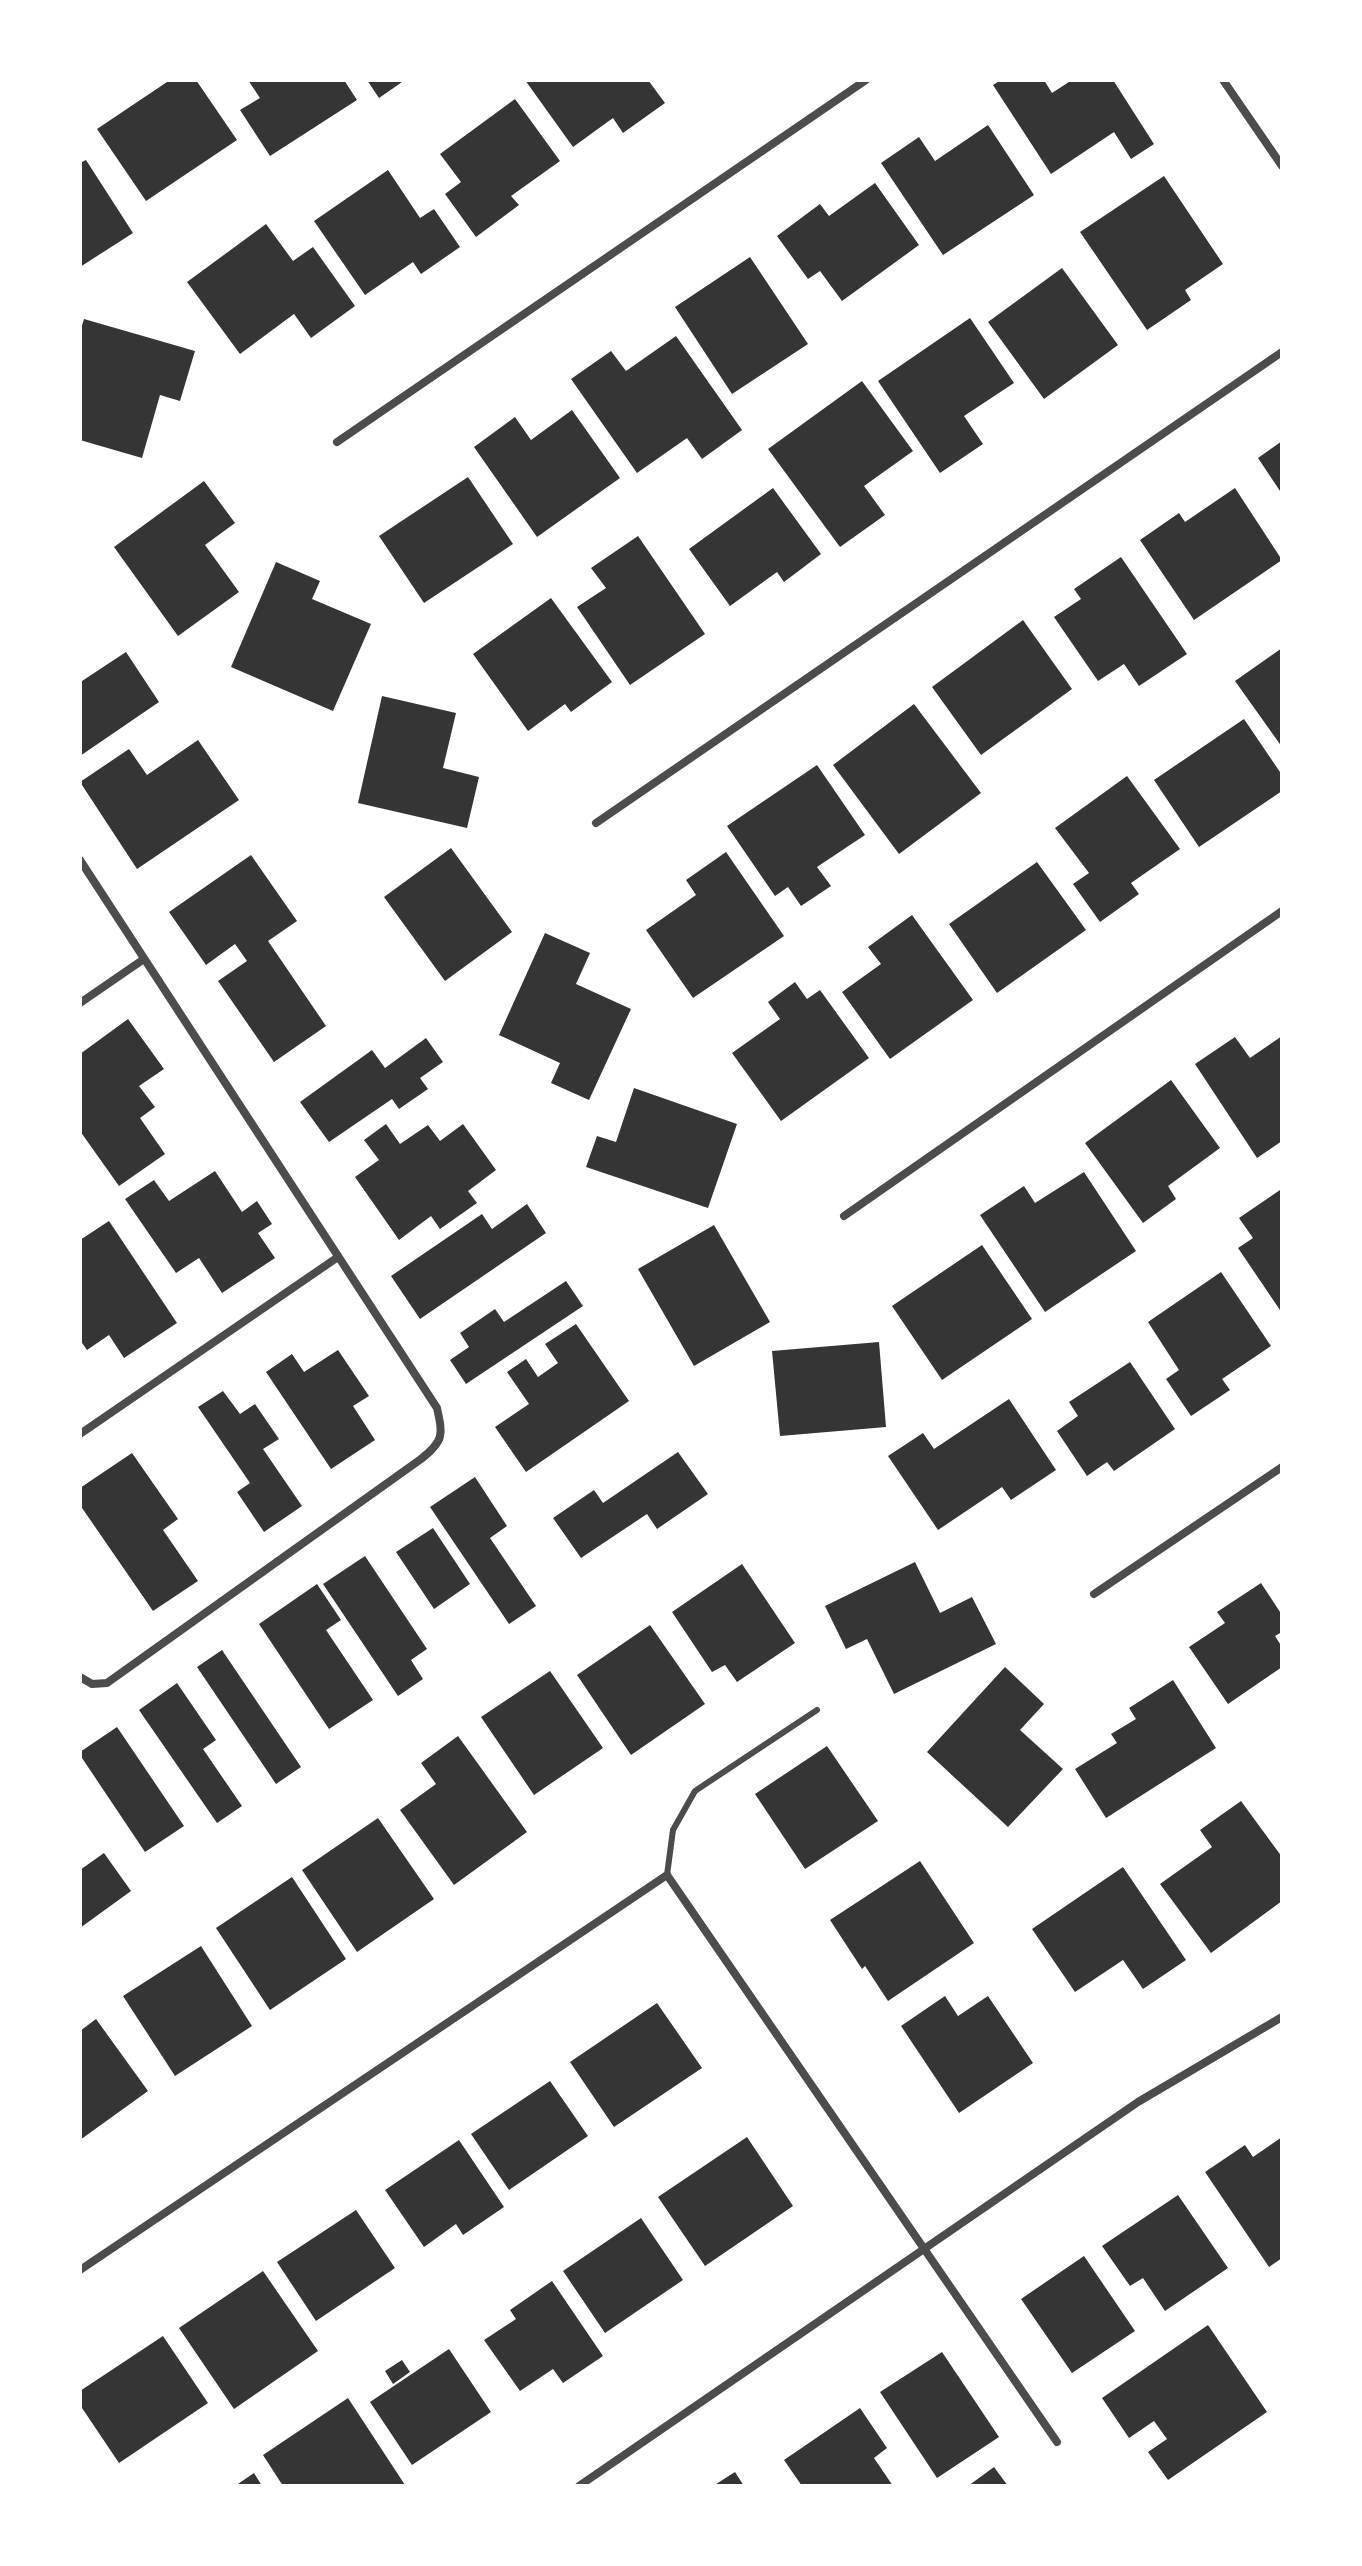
<!DOCTYPE html>
<html>
<head>
<meta charset="utf-8">
<style>
	body { margin:0 }
	#map { position:relative; width:1362px; height:2566px; overflow:hidden; background:#fff; font-family:Mulish,sans-serif }
	canvas { display:block }
	.frame { position:absolute; inset:0; border:82px solid #fff; pointer-events:none }
</style>
</head>
<body>
<div id="map">
<canvas width="1362" height="2566"></canvas>
<div class="frame"></div>
</div>
<script>
const c = document.querySelector('canvas').getContext('2d');
c.lineJoin = 'round';
function paint(path, color) { c.fillStyle = color; c.fill(path, 'evenodd'); }
function trace(path, color, width, dash) { c.strokeStyle = color; c.lineWidth = width; c.lineCap = dash ? 'butt' : 'round'; c.setLineDash(dash || []); c.stroke(path); }
const building = new Path2D(`
	M 170,80 L 196,80 L 237,140 L 146,201 L 97,129 Z
	M 248,80 L 344,80 L 357,100 L 270,156 L 240,110 L 260,98 Z
	M 367,80 L 405,80 L 379,98 Z
	M 525,80 L 648,80 L 665,103 L 623,133 L 613,118 L 573,147 Z
	M 1001,80 L 1044,80 L 1052,93 L 1072,80 L 1113,80 L 1154,144 L 1131,159 L 1114,132 L 1051,174 L 993,85 Z
	M 515,99 L 560,161 L 511,196 L 519,205 L 476,237 L 445,194 L 461,182 L 440,154 Z
	M 988,125 L 1034,195 L 943,255 L 881,163 L 919,137 L 935,161 Z
	M 86,160 L 133,233 L 80,267 L 80,163 Z
	M 388,170 L 420,218 L 434,209 L 460,247 L 421,274 L 413,262 L 365,295 L 314,221 Z
	M 1164,176 L 1223,264 L 1185,290 L 1191,300 L 1147,330 L 1080,232 Z
	M 875,183 L 919,245 L 842,301 L 820,271 L 808,279 L 777,236 L 820,204 L 829,216 Z
	M 266,224 L 293,261 L 313,247 L 355,306 L 311,338 L 294,314 L 240,354 L 187,282 Z
	M 750,257 L 808,344 L 732,394 L 675,307 Z
	M 1062,268 L 1118,345 L 1044,399 L 988,322 Z
	M 970,318 L 1014,383 L 964,416 L 983,444 L 940,473 L 878,381 Z
	M 84,319 L 195,351 L 180,401 L 160,395 L 142,458 L 80,440 L 80,332 Z
	M 676,336 L 742,430 L 702,459 L 687,438 L 637,473 L 571,379 L 611,351 L 626,371 Z
	M 862,381 L 913,451 L 864,486 L 885,515 L 840,547 L 768,449 Z
	M 572,410 L 620,478 L 537,537 L 474,447 L 515,417 L 531,440 Z
	M 1282,441 L 1282,494 L 1258,458 Z
	M 468,477 L 513,544 L 424,603 L 379,536 Z
	M 204,481 L 235,523 L 205,545 L 239,592 L 178,636 L 114,547 Z
	M 773,488 L 821,554 L 784,582 L 777,572 L 730,606 L 689,549 Z
	M 1235,488 L 1282,560 L 1194,620 L 1140,540 L 1179,513 L 1185,522 Z
	M 638,536 L 705,634 L 630,685 L 577,607 L 606,588 L 591,568 Z
	M 1121,557 L 1187,654 L 1139,686 L 1124,664 L 1098,681 L 1054,617 L 1081,599 L 1074,589 Z
	M 276,562 L 320,581 L 312,599 L 371,624 L 333,711 L 231,667 Z
	M 551,598 L 612,682 L 571,712 L 565,704 L 528,731 L 473,654 Z
	M 1023,620 L 1072,689 L 981,755 L 932,687 Z
	M 1282,648 L 1282,747 L 1235,681 Z
	M 126,652 L 159,702 L 80,756 L 80,678 L 82,681 Z
	M 382,696 L 456,713 L 443,768 L 479,777 L 467,828 L 358,803 Z
	M 914,704 L 981,793 L 899,854 L 833,765 Z
	M 1244,719 L 1282,775 L 1282,791 L 1199,847 L 1154,780 Z
	M 198,740 L 239,800 L 137,869 L 80,782 L 129,749 L 147,775 Z
	M 817,765 L 865,835 L 817,867 L 831,886 L 801,906 L 788,887 L 775,896 L 727,826 Z
	M 1127,776 L 1180,849 L 1131,883 L 1139,894 L 1100,922 L 1073,884 L 1089,873 L 1055,828 Z
	M 451,848 L 512,932 L 445,981 L 384,897 Z
	M 726,852 L 784,936 L 693,998 L 646,930 L 696,895 L 686,880 Z
	M 251,855 L 297,921 L 268,941 L 326,1026 L 274,1062 L 218,981 L 247,961 L 235,944 L 206,965 L 169,912 Z
	M 1037,862 L 1086,930 L 997,993 L 949,924 Z
	M 912,915 L 973,1000 L 890,1059 L 842,992 L 881,964 L 868,947 Z
	M 545,933 L 590,953 L 576,984 L 631,1009 L 589,1100 L 551,1083 L 560,1063 L 499,1035 Z
	M 795,982 L 807,999 L 820,990 L 869,1058 L 781,1121 L 732,1053 L 780,1019 L 768,1002 Z
	M 128,1019 L 164,1069 L 139,1086 L 155,1107 L 140,1118 L 165,1154 L 119,1186 L 80,1131 L 80,1054 Z
	M 1282,1036 L 1282,1141 L 1257,1158 L 1195,1064 L 1235,1037 L 1250,1058 Z
	M 426,1038 L 443,1062 L 420,1078 L 428,1089 L 399,1109 L 392,1099 L 329,1142 L 300,1102 L 372,1050 L 385,1068 Z
	M 1171,1080 L 1220,1148 L 1168,1186 L 1176,1199 L 1143,1223 L 1085,1143 Z
	M 634,1088 L 737,1124 L 708,1208 L 586,1167 L 597,1136 L 616,1142 Z
	M 386,1124 L 400,1144 L 428,1125 L 440,1141 L 463,1124 L 496,1170 L 468,1191 L 477,1203 L 440,1229 L 431,1216 L 399,1240 L 355,1177 L 379,1160 L 364,1140 Z
	M 215,1171 L 242,1212 L 257,1201 L 272,1224 L 258,1233 L 275,1258 L 222,1293 L 199,1258 L 176,1273 L 125,1199 L 154,1180 L 169,1201 Z
	M 1084,1172 L 1136,1251 L 1045,1312 L 980,1215 L 1024,1186 L 1035,1203 Z
	M 1280,1190 L 1282,1194 L 1282,1313 L 1238,1248 L 1253,1238 L 1239,1218 Z
	M 527,1204 L 546,1233 L 420,1319 L 391,1276 L 482,1214 L 492,1229 Z
	M 109,1221 L 177,1323 L 124,1358 L 109,1335 L 87,1350 L 80,1340 L 80,1240 Z
	M 714,1225 L 770,1322 L 694,1366 L 638,1269 Z
	M 982,1245 L 1032,1319 L 942,1380 L 892,1306 Z
	M 1221,1272 L 1271,1346 L 1222,1379 L 1230,1390 L 1191,1416 L 1166,1379 L 1179,1370 L 1148,1322 Z
	M 566,1281 L 583,1306 L 466,1384 L 450,1360 L 469,1347 L 460,1333 L 495,1309 L 504,1322 Z
	M 576,1324 L 629,1401 L 526,1472 L 495,1427 L 529,1404 L 507,1372 L 526,1359 L 538,1377 L 558,1363 L 545,1344 Z
	M 879,1342 L 886,1427 L 780,1436 L 772,1351 Z
	M 338,1350 L 369,1396 L 353,1406 L 375,1440 L 331,1469 L 266,1372 L 292,1354 L 304,1372 Z
	M 1130,1362 L 1175,1429 L 1114,1471 L 1107,1462 L 1087,1476 L 1057,1431 L 1078,1416 L 1069,1402 Z
	M 223,1391 L 240,1414 L 255,1404 L 279,1439 L 263,1449 L 302,1506 L 264,1532 L 237,1492 L 250,1483 L 198,1407 Z
	M 1009,1399 L 1056,1470 L 1011,1500 L 1002,1487 L 938,1530 L 888,1456 L 923,1433 L 934,1449 Z
	M 678,1452 L 708,1494 L 657,1529 L 647,1514 L 581,1558 L 553,1518 L 594,1490 L 603,1503 Z
	M 132,1453 L 178,1519 L 163,1530 L 198,1581 L 153,1611 L 80,1505 L 80,1488 Z
	M 475,1477 L 507,1526 L 490,1538 L 536,1606 L 509,1624 L 430,1507 Z
	M 433,1528 L 470,1584 L 434,1609 L 396,1552 Z
	M 365,1556 L 427,1649 L 411,1660 L 423,1679 L 398,1696 L 323,1584 Z
	M 915,1562 L 940,1613 L 972,1597 L 996,1644 L 894,1694 L 867,1639 L 846,1649 L 825,1606 Z
	M 742,1564 L 795,1643 L 737,1682 L 725,1665 L 712,1672 L 672,1612 Z
	M 1261,1583 L 1282,1615 L 1282,1632 L 1275,1636 L 1282,1647 L 1282,1667 L 1228,1704 L 1189,1647 L 1225,1623 L 1217,1612 Z
	M 317,1584 L 341,1620 L 326,1630 L 373,1700 L 329,1729 L 259,1624 Z
	M 650,1625 L 705,1704 L 631,1755 L 577,1675 Z
	M 222,1650 L 301,1767 L 276,1784 L 197,1667 Z
	M 1005,1667 L 1044,1704 L 1020,1730 L 1063,1769 L 1008,1827 L 927,1752 Z
	M 550,1671 L 603,1748 L 534,1795 L 481,1717 Z
	M 1173,1680 L 1216,1748 L 1106,1818 L 1075,1769 L 1117,1743 L 1111,1734 L 1136,1719 L 1129,1708 Z
	M 177,1683 L 216,1740 L 203,1749 L 242,1806 L 217,1823 L 139,1710 Z
	M 117,1727 L 184,1826 L 145,1852 L 80,1755 L 80,1752 Z
	M 458,1736 L 527,1832 L 454,1885 L 400,1810 L 436,1784 L 421,1763 Z
	M 827,1746 L 878,1821 L 805,1869 L 755,1794 Z
	M 1241,1801 L 1282,1857 L 1282,1901 L 1211,1953 L 1160,1884 L 1212,1847 L 1200,1830 Z
	M 378,1818 L 434,1899 L 357,1952 L 302,1870 Z
	M 104,1853 L 131,1891 L 80,1928 L 80,1870 Z
	M 920,1861 L 974,1943 L 888,2001 L 865,1966 L 862,1969 L 830,1920 Z
	M 1123,1867 L 1186,1960 L 1143,1989 L 1123,1960 L 1075,1992 L 1032,1929 Z
	M 292,1877 L 346,1959 L 270,2010 L 216,1928 Z
	M 201,1946 L 252,2026 L 175,2076 L 123,1996 Z
	M 945,1996 L 958,2016 L 988,1996 L 1033,2063 L 959,2113 L 901,2026 Z
	M 657,2003 L 702,2068 L 614,2127 L 570,2062 Z
	M 96,2019 L 148,2091 L 80,2140 L 80,2031 Z
	M 550,2081 L 588,2136 L 509,2190 L 471,2134 Z
	M 747,2137 L 793,2206 L 705,2266 L 658,2197 Z
	M 1282,2137 L 1282,2258 L 1269,2267 L 1205,2172 L 1245,2145 L 1253,2157 Z
	M 459,2140 L 504,2207 L 463,2235 L 456,2224 L 424,2247 L 385,2190 Z
	M 1178,2195 L 1228,2268 L 1165,2311 L 1143,2278 L 1130,2286 L 1102,2246 Z
	M 356,2210 L 395,2268 L 316,2321 L 277,2262 Z
	M 641,2218 L 683,2280 L 605,2333 L 563,2271 Z
	M 1084,2256 L 1135,2331 L 1072,2373 L 1021,2299 Z
	M 263,2271 L 318,2351 L 234,2409 L 179,2328 Z
	M 552,2281 L 603,2356 L 563,2383 L 553,2369 L 520,2391 L 484,2340 L 516,2319 L 510,2310 Z
	M 1208,2325 L 1267,2412 L 1168,2480 L 1148,2452 L 1167,2439 L 1154,2421 L 1129,2438 L 1102,2398 Z
	M 163,2336 L 208,2403 L 119,2463 L 80,2405 L 80,2391 Z
	M 449,2349 L 491,2412 L 412,2465 L 370,2402 Z
	M 942,2352 L 999,2437 L 937,2478 L 880,2392 Z
	M 402,2360 L 410,2372 L 393,2384 L 385,2371 Z
	M 348,2398 L 405,2485 L 283,2486 L 263,2455 Z
	M 860,2408 L 887,2448 L 874,2458 L 893,2486 L 802,2486 L 784,2460 Z
	M 994,2467 L 1008,2486 L 968,2486 Z
	M 735,2472 L 744,2486 L 713,2486 Z
	M 254,2473 L 262,2486 L 235,2486 Z`);
const service = new Path2D(`
	M 667,1875 L 673,1830 L 695,1791 L 817,1710`);
const minor = new Path2D(`
	M 1223,80 L 1282,166
	M 337,442 L 866,80
	M 596,823 L 1282,352
	M 80,860 L 437,1408 C 443,1435 444,1441 421,1459 L 107,1683 L 92,1684 L 80,1677
	M 80,1003 L 144,959
	M 844,1216 L 1282,911
	M 80,1434 L 338,1257
	M 1094,1594 L 1282,1467
	M 80,2270 L 667,1875 L 1057,2442
	M 579,2486 L 1138,2102 L 1282,2017`);
paint(building, '#353535');
trace(service, '#4c4c4c', 6);
trace(minor, '#4c4c4c', 8);
</script>
</body>
</html>
